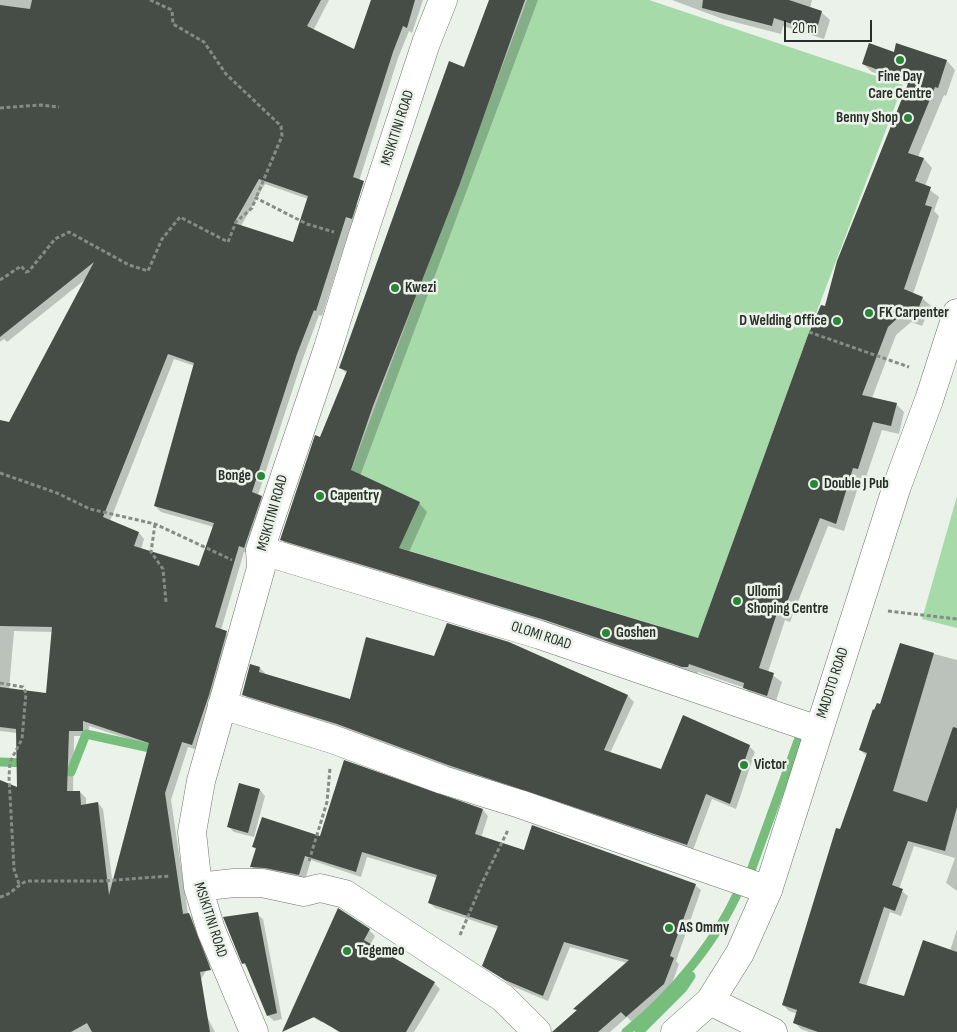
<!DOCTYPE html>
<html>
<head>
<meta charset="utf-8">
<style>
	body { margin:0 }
	#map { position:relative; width:957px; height:1032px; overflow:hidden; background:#eaf2ea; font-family:"Sofia Sans Condensed",sans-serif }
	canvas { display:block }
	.scale { position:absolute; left:784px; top:20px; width:88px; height:22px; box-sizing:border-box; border:2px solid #2a2e2a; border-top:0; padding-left:6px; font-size:15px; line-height:18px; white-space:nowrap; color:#2a2e2a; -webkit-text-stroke:4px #eaf2ea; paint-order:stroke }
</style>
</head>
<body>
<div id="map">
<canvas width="957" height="1032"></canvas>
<div class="scale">20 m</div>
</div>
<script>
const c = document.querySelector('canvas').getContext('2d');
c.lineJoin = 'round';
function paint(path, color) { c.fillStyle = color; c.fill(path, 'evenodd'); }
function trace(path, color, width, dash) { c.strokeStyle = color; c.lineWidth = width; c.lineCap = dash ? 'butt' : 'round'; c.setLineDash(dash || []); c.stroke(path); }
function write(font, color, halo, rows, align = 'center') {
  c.font = font + ' "Sofia Sans Condensed",sans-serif'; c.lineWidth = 5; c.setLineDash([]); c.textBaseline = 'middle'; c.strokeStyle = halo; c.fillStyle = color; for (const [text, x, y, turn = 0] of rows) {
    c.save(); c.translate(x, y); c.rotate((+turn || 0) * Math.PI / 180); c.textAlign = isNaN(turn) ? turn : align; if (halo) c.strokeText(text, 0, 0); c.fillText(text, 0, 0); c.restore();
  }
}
const green = new Path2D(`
	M 527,0 L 649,0 L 903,85 L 809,332 L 697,641 L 659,626 L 330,527 Z
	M 957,496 L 957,628 L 922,619 Z`);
const shadow = new Path2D(`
	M 0,0 L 329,0 L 313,31 L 355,51 L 372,0 L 423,0 L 412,33 L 409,31 L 398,58 L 359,181 L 364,184 L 362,184 L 356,204 L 358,205 L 364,184 L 369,188 L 358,224 L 352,222 L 322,316 L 319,315 L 302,361 L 258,495 L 267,502 L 250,553 L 244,552 L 221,630 L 232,638 L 198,750 L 188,747 L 171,800 L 188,914 L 195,920 L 211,963 L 201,979 L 185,975 L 215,1032 L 0,1032 L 0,781 L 19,788 L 17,733 L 0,731 L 0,421 L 10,424 L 87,278 L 7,342 L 4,339 L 0,342 ZM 265,184 L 308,199 L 294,243 L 241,226 ZM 174,359 L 195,366 L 155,506 L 161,512 L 214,527 L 200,568 L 141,549 L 144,539 L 139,533 L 110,521 ZM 14,631 L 53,632 L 47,695 L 9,690 ZM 89,726 L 150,746 L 113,886 L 103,809 L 98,803 L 86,805 L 86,798 L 80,792 L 73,792 L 74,736 L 88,736 Z
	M 490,0 L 538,0 L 360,476 L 419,503 L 427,512 L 409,552 L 698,639 L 909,85 L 872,72 L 863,64 L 894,54 L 897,45 L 947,61 L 955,70 L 946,96 L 944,95 L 918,157 L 924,159 L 932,168 L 925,186 L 939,197 L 934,211 L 939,216 L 913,294 L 922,298 L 931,306 L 922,326 L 911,322 L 896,335 L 872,398 L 896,404 L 904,412 L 899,434 L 882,430 L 866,477 L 862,475 L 844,531 L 828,526 L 790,622 L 785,620 L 768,672 L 782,682 L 775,704 L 753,696 L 745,688 L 698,672 L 697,675 L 290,548 L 281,539 L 347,374 L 341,368 L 465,68 Z
	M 672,0 L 812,0 L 810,8 L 821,12 L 830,20 L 824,39 L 783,26 L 781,34 L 723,19 Z
	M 509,643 L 628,696 L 634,702 L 610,753 L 662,771 L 749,746 L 755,752 L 736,809 L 712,799 L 693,850 L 249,700 L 243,694 L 260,668 L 266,674 L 350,700 L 434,658 Z
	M 901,645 L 957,660 L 957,891 L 946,883 L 955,858 L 914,846 L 899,889 L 908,896 L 901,916 L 890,912 L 866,986 L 905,998 L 950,951 L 957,929 L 957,1032 L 809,1032 L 801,1029 L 795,1023 L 798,1014 L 789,1011 L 783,1005 L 867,756 L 860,750 L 881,705 Z
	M 345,762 L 483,810 L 488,816 L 481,838 L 525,852 L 695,885 L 701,890 L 676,961 L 679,964 L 670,989 L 632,1022 L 627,1017 L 610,1032 L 553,1032 L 580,1014 L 575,1009 L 627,963 L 570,947 L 548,1001 L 512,986 L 484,965 L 498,929 L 435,908 L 429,902 L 437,878 L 367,857 L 361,877 L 311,860 L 305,880 L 257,873 L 252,867 L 257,850 L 253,847 L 321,837 Z
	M 240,784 L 260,790 L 265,796 L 254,837 L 234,832 L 228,826 Z
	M 257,914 L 263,919 L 282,1019 L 274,1021 L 269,1016 L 248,968 L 243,963 Z
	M 369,930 L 375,936 L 370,945 L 434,983 L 440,989 L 414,1032 L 338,1032 L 330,1025 L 338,1014 L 321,1022 L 301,1010 Z`);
const stream = new Path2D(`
	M 0,762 L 27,763
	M 57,768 L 71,772 L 86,734 L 159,750
	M 749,876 L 799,738 L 801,727
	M 626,1032 C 673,994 719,939 742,883
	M 639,1032 L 683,988 L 691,976`);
const building = new Path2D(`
	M 32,0 L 321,0 L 307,26 L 354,49 L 371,0 L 415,0 L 407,28 L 403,26 L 393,52 L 353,177 L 364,181 L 352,219 L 346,217 L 316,311 L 314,310 L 297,354 L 252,492 L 262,496 L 244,548 L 239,546 L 215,627 L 227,631 L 209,695 L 192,745 L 182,742 L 165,793 L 183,914 L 189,913 L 211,970 L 200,972 L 210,1032 L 92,1032 L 87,1023 L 71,1032 L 0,1032 L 0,780 L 17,787 L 16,729 L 0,727 L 0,687 L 46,693 L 52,627 L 0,626 L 0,420 L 9,422 L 94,262 L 0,337 L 0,5 L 30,9 ZM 259,179 L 308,196 L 293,242 L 234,223 ZM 168,354 L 194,363 L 154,506 L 214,523 L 199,566 L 134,546 L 139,532 L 103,517 ZM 83,721 L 149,743 L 109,895 L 98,802 L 81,805 L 80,791 L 67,791 L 69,731 L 83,731 Z
	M 489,0 L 525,0 L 459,186 L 373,406 L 351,470 L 420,502 L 399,548 L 698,638 L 808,335 L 821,305 L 825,306 L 837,261 L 909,81 L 862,64 L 869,43 L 894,52 L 896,43 L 947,60 L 938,88 L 935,87 L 908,153 L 924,158 L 915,181 L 931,187 L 925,205 L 932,207 L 904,289 L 923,297 L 914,319 L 902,314 L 888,327 L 862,395 L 897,403 L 891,426 L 873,422 L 858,469 L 853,468 L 836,524 L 820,518 L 782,615 L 777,613 L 759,668 L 774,673 L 767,696 L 743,688 L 744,683 L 689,664 L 688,667 L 682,667 L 545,620 L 280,540 L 315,435 L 320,437 L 347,371 L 339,368 L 449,61 L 464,67 Z
	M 703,0 L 789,0 L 822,11 L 816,32 L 774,18 L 772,26 L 702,8 Z
	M 447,623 L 509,642 L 628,695 L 604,750 L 661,769 L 683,715 L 750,745 L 730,804 L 706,794 L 687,845 L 448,765 L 337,724 L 242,695 L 250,664 L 260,667 L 259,672 L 350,699 L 366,637 L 434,656 Z
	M 900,643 L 934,653 L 893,791 L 927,802 L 953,727 L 957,728 L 957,807 L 945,851 L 908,841 L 892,885 L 903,889 L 895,911 L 884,907 L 859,983 L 904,996 L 923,940 L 957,952 L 957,1032 L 818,1032 L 793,1023 L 797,1010 L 782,1005 L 836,828 L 840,829 L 867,753 L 859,750 L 873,709 L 874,710 L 877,703 L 880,704 Z
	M 344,760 L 483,809 L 475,834 L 524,850 L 532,825 L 696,884 L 670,956 L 674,958 L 664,984 L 626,1017 L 621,1012 L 598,1032 L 552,1032 L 577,1010 L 573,1009 L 629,960 L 564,942 L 543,996 L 505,980 L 482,966 L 498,926 L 428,903 L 437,875 L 362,852 L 356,872 L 305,856 L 299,875 L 265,868 L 250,867 L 256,848 L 252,847 L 262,817 L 320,836 Z
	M 239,783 L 260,789 L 248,833 L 227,827 Z
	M 338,908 L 370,929 L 364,940 L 435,982 L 406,1032 L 340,1032 L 314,1017 L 282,1032 Z
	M 258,912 L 277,1013 L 267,1016 L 245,963 L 242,964 L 223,917 Z`);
const path = new Path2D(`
	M 150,0 L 172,10 L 173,24 L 204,42 L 226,74 L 281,126 L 282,136 L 256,198
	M 0,108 L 41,105 L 59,107
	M 0,280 L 21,266 L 26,272 L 29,271 L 55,239 L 69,232 L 129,265 L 148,271 L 162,239 L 180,217 L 228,242 L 236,222 L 252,208 L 256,198 L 307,224 L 334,232
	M 809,332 L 909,367
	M 0,473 L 57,493 L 90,509 L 155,524 L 232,560
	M 155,524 L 151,552 L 163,569 L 166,602
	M 888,611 L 957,619
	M 0,683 L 23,687 L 26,693 L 22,739 L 10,762 L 9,777 L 14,869 L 19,884
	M 309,861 L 327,802 L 330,768
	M 0,897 C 11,895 17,885 27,881 L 102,881 L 170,876
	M 460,935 L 483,881 L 508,830`);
const minor = new Path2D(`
	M 260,550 L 540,635 L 818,730
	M 222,705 L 332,739 L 443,780 L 520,804 L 768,890
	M 198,887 L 234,883 L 262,883 L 304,892 L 320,888 L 345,894 L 503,998 L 537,1032
	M 710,1001 L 773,1032
	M 254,1032 L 211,930 L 198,887 L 192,832 L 201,781 L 261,568 L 260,550 L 328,348 L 361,241 L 426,43 L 443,0`);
const secondary = new Path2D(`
	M 675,1032 L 710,1001 L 740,953 L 768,890 L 897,486 L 929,400 L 957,313`);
const markers = [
	[900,60,5,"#298638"],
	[908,118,5,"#298638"],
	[395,288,5,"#298638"],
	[869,313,5,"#298638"],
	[837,321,5,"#298638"],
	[261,476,5,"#298638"],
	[814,484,5,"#298638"],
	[320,496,5,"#298638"],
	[737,601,5,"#298638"],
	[606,633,5,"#298638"],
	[744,765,5,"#298638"],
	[669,928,5,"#298638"],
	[347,951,5,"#298638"]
];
const poiNames = [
	["Fine Day",900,77,"center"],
	["Care Centre",900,94,"center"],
	["Benny Shop",898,118,"right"],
	["Kwezi",405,288],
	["FK Carpenter",879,313],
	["D Welding Office",827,321,"right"],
	["Bonge",251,476,"right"],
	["Double J Pub",824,484],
	["Capentry",330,496],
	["Ullomi",747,592],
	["Shoping Centre",747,609],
	["Goshen",616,633],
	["Victor",754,765],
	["AS Ommy",679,928],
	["Tegemeo",357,951]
];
const streetNames = [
	["MSIKITINI ROAD",398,128,-72],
	["MSIKITINI ROAD",273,513,-74],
	["OLOMI ROAD",541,636,18],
	["MADOTO ROAD",833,683,-72],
	["MSIKITINI ROAD",210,920,72]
];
paint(green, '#a6daa9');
paint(shadow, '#0003');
trace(stream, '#77be7c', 9);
paint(building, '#464d46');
trace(minor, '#6d746d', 29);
trace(secondary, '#6d746d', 29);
trace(path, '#858b85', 3, [4, 2.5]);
trace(minor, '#fff', 28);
trace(secondary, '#fff', 28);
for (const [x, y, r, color] of markers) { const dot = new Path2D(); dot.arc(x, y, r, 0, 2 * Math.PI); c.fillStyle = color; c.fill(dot); trace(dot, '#eaf2ea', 2); }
write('bold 15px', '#2a2e2a', '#eaf2ea', poiNames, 'left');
write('15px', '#2a2e2a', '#eaf2ea', streetNames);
</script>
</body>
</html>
